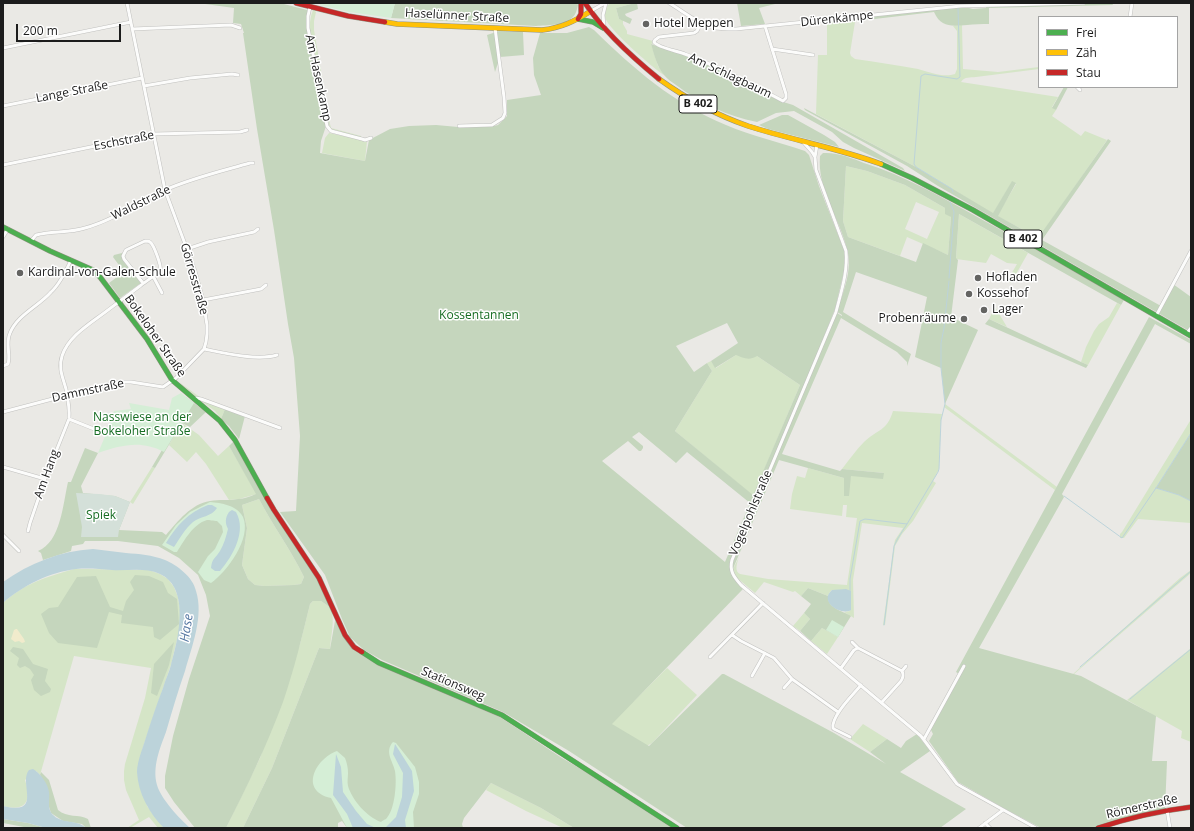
<!DOCTYPE html>
<html>
<head>
<meta charset="utf-8">
<style>
	body { margin:0 }
	#map { position:relative; width:1194px; height:831px; overflow:hidden; background:#eae9e5; font-family:"Open Sans",sans-serif }
	canvas { display:block }
	.frame { position:absolute; inset:0; border:4px solid #1c1c1c; pointer-events:none }
	.legend { position:absolute; left:1038px; top:16px; width:140px; height:72px; box-sizing:border-box; background:#fff; border:1px solid #a4a4a4; margin:0; padding:5px 7px; list-style:none; font-size:12px; color:#1c1c1c }
	.legend li { display:flex; align-items:center; gap:8px; height:20px }
	.legend b { width:20px; border:1px solid #a4a4a4 }
	.scale { position:absolute; left:16px; top:24px; width:105px; height:18px; box-sizing:border-box; border:2px solid #1c1c1c; border-top:0; padding-left:5px; font-size:12px; line-height:14px; white-space:nowrap; color:#1c1c1c; -webkit-text-stroke:3px #fff; paint-order:stroke }
</style>
</head>
<body>
<div id="map">
<canvas width="1194" height="831"></canvas>
<div class="frame"></div>
<ul class="legend">
<li><b style="height:5px;background:#4caf50"></b>Frei</li>
<li><b style="height:5px;background:#ffc107"></b>Zäh</li>
<li><b style="height:5px;background:#c62828"></b>Stau</li>
</ul>
<div class="scale">200 m</div>
</div>
<script>
const c = document.querySelector('canvas').getContext('2d');
c.lineJoin = 'round';
function paint(path, color) { c.fillStyle = color; c.fill(path, 'evenodd'); }
function trace(path, color, width, dash) { c.strokeStyle = color; c.lineWidth = width; c.lineCap = dash ? 'butt' : 'round'; c.setLineDash(dash || []); c.stroke(path); }
function write(font, color, halo, rows, align = 'center') {
  c.font = font + ' "Open Sans",sans-serif'; c.lineWidth = 3; c.setLineDash([]); c.textBaseline = 'middle'; c.strokeStyle = halo; c.fillStyle = color; for (const [text, x, y, turn = 0] of rows) {
    c.save(); c.translate(x, y); c.rotate((+turn || 0) * Math.PI / 180); c.textAlign = isNaN(turn) ? turn : align; if (halo) c.strokeText(text, 0, 0); c.fillText(text, 0, 0); c.restore();
  }
}
const grass = new Path2D(`
	M 610,3 L 635,3 L 616,8 L 619,19 L 623,20 L 623,24 L 627,31 L 627,34 L 653,41 L 654,43 L 651,44 L 658,66 L 664,75 C 653,68 606,27 605,17 C 604,11 606,7 610,3 Z
	M 313,10 L 316,12 L 314,21 L 314,30 L 330,124 L 331,128 L 361,136 L 361,138 L 331,129 L 329,125 L 309,28 L 311,16 Z
	M 849,19 L 849,22 L 855,22 L 850,53 L 851,56 L 855,59 C 876,62 897,65 918,69 C 929,72 944,78 955,74 L 957,69 L 957,31 L 953,26 L 962,25 L 963,69 L 998,72 L 1039,67 L 1039,69 L 976,77 C 970,78 965,76 961,82 L 1058,97 L 1052,107 L 1056,110 L 1052,116 L 1081,136 L 1085,131 L 1107,140 L 1039,238 L 997,216 L 1016,184 L 1012,182 L 993,214 L 916,167 L 816,114 L 818,55 L 827,55 L 827,22 Z
	M 329,133 L 367,141 L 365,161 L 322,153 L 325,138 Z
	M 846,166 L 867,171 L 905,185 L 945,208 L 951,217 L 948,255 L 907,237 L 900,256 L 848,237 L 843,221 ZM 916,202 L 939,212 L 927,239 L 905,229 Z
	M 959,214 L 1028,253 L 1011,283 L 1007,281 L 1017,264 L 1007,263 L 991,254 L 986,263 L 956,259 Z
	M 1117,303 L 1121,305 L 1088,365 L 1081,362 L 1086,347 L 1094,331 L 1099,324 L 1109,317 Z
	M 995,307 L 1007,327 L 989,319 Z
	M 736,355 L 757,356 L 800,385 L 753,496 L 675,431 L 712,371 L 707,363 L 711,361 L 716,368 Z
	M 179,382 L 201,398 L 225,409 L 221,419 L 215,411 L 197,398 Z
	M 945,404 L 1057,487 L 1055,490 L 944,407 Z
	M 893,411 L 942,414 L 941,420 L 939,469 L 933,481 L 936,483 L 913,521 L 902,534 L 895,546 L 885,625 L 883,625 L 894,545 L 895,540 L 903,528 L 862,523 L 853,580 L 854,618 L 844,612 L 850,611 L 849,590 L 832,590 L 830,592 L 828,596 L 808,588 L 801,596 L 795,591 L 793,592 L 764,582 L 755,593 L 736,577 L 732,571 L 739,557 C 737,563 734,571 740,574 L 768,579 L 847,585 L 857,518 L 846,517 L 847,505 L 843,505 L 842,516 L 790,509 L 792,494 L 797,476 L 805,478 L 808,468 L 844,478 L 844,496 L 851,476 L 884,473 L 842,469 C 849,460 856,450 864,442 C 878,429 887,431 893,411 Z
	M 1190,421 L 1191,422 L 1191,433 L 1156,488 L 1179,495 L 1191,501 L 1191,523 L 1138,519 L 1124,538 L 1120,538 L 1120,534 L 1122,532 Z
	M 182,423 L 199,435 L 218,456 L 229,446 L 257,494 L 239,499 L 229,500 L 206,464 L 196,452 L 187,462 L 169,445 Z
	M 152,467 L 155,468 L 133,504 L 130,502 Z
	M 259,499 C 273,526 291,550 304,577 L 301,584 L 294,585 L 264,586 L 255,585 L 248,579 L 242,565 L 247,528 L 242,505 Z
	M 74,569 L 88,569 L 149,570 L 160,574 L 168,579 L 174,587 L 178,597 L 180,609 L 180,627 L 171,665 L 142,750 L 147,806 L 164,828 L 158,828 L 149,817 L 130,828 L 127,828 L 139,820 L 126,790 L 124,780 L 124,771 L 125,764 L 145,698 L 151,668 L 74,656 L 40,775 L 36,771 L 25,780 C 32,801 26,812 3,806 L 3,603 C 25,583 46,577 74,569 Z
	M 1191,570 L 1191,573 L 1074,674 L 1073,674 L 1180,578 Z
	M 313,601 L 321,601 L 331,608 C 335,621 331,635 330,649 L 319,648 L 272,768 L 243,828 L 226,828 L 260,758 L 300,644 L 310,604 Z
	M 804,613 L 810,619 L 800,631 L 793,626 Z
	M 822,628 L 838,637 L 827,654 L 811,641 Z
	M 1191,648 L 1191,742 L 1181,738 L 1182,731 L 1127,700 Z
	M 667,668 L 697,695 L 652,743 L 647,746 L 611,724 L 584,705 L 634,701 Z
	M 863,724 L 887,739 L 870,752 L 850,739 Z
	M 491,783 L 541,808 L 574,828 L 563,828 L 526,811 L 486,790 Z`);
const forest = new Path2D(`
	M 198,3 L 280,3 L 307,10 L 307,28 L 326,126 L 321,141 L 320,153 L 365,161 L 369,140 L 390,129 L 409,126 L 436,125 L 458,127 L 494,126 L 498,125 L 507,116 L 507,100 L 541,95 L 534,75 L 533,58 L 540,33 L 567,33 L 589,27 L 594,30 C 635,70 673,103 726,125 C 752,136 779,142 805,151 L 809,155 L 819,186 L 844,250 L 846,263 L 835,309 L 804,387 L 731,559 C 731,577 732,576 743,589 L 612,724 L 649,746 L 652,743 L 722,674 L 724,674 L 834,733 L 886,764 L 870,752 L 887,739 L 901,748 L 906,741 L 917,734 L 930,751 L 900,772 L 966,809 L 940,828 L 687,828 L 569,751 L 503,712 L 382,660 L 364,650 L 350,637 L 342,619 L 325,575 L 280,512 L 296,511 L 300,436 L 294,358 L 288,324 L 274,230 L 257,129 L 243,33 L 244,33 L 241,24 L 233,23 L 234,8 ZM 727,323 L 738,343 L 711,361 L 715,368 L 736,355 C 743,358 749,361 757,356 L 800,385 L 753,495 L 675,431 L 712,371 L 707,363 L 694,372 L 676,346 ZM 639,432 L 676,463 L 687,452 L 750,503 L 725,562 L 602,461 L 628,441 L 639,451 L 641,451 L 643,448 L 643,446 L 632,437 Z
	M 395,3 L 577,3 L 578,5 C 577,9 576,14 573,17 C 564,26 547,25 536,26 L 391,18 Z
	M 635,3 L 637,3 L 638,9 L 625,14 L 626,16 L 632,19 L 630,24 L 619,19 L 616,8 Z
	M 737,3 L 774,3 L 775,4 L 759,8 L 765,24 L 741,26 Z
	M 986,3 L 1112,3 L 1113,5 L 989,8 L 989,24 C 982,24 974,24 967,25 C 952,26 941,28 934,12 L 849,22 L 849,17 L 961,6 L 973,9 L 986,8 Z
	M 499,31 L 523,32 L 524,55 L 500,57 L 495,72 L 487,35 Z
	M 651,44 L 701,61 L 780,101 L 793,105 L 903,168 L 905,171 L 854,148 L 843,142 L 832,132 L 794,111 L 776,113 L 757,122 C 727,116 700,103 676,85 C 672,82 667,79 664,75 C 657,67 654,54 651,44 Z
	M 1064,87 L 1068,87 L 1056,110 L 1052,108 Z
	M 804,108 L 916,167 L 993,213 L 1012,181 L 1016,183 L 998,216 L 1038,238 L 1108,139 L 1111,141 L 1042,240 L 1161,306 L 1173,284 L 1191,297 L 1191,332 L 938,186 L 907,166 L 805,110 Z
	M 782,115 L 788,115 L 824,135 L 835,142 L 839,147 L 768,129 L 759,125 Z
	M 823,153 C 837,152 852,158 864,163 C 906,176 943,198 981,219 C 1029,245 1077,273 1124,300 L 1121,305 L 959,214 L 956,258 L 958,260 L 951,317 L 978,330 L 945,404 L 941,368 L 915,357 L 927,297 L 856,272 L 843,312 L 911,354 L 907,366 L 907,362 L 897,352 L 841,318 L 782,454 L 840,471 L 842,469 L 884,473 L 883,479 L 851,476 L 849,496 L 844,496 L 844,478 L 779,460 L 732,571 L 733,560 L 837,313 L 842,316 L 842,315 L 837,312 C 843,292 853,270 847,249 C 839,217 817,189 820,156 ZM 846,166 L 867,171 L 905,185 L 945,208 L 945,214 L 951,217 L 948,255 L 923,243 L 916,262 L 848,237 L 843,221 Z
	M 122,253 L 123,260 L 141,283 L 120,298 L 109,283 L 124,272 L 113,257 L 114,255 Z
	M 1149,317 L 1191,340 L 1191,344 L 1155,324 L 1062,494 L 1064,497 L 996,618 L 979,648 L 1081,676 L 1156,716 L 1152,761 L 1167,761 L 1165,810 L 1119,819 L 1095,828 L 1041,828 L 1005,809 L 958,782 L 929,741 L 933,734 L 930,728 L 959,674 L 956,672 Z
	M 989,319 L 1081,362 L 1088,365 L 1086,368 L 985,324 Z
	M 186,397 L 206,412 L 190,427 L 182,423 L 155,468 L 152,467 L 179,421 Z
	M 225,409 L 245,416 L 239,439 L 229,426 L 221,419 Z
	M 1191,433 L 1191,501 L 1179,495 L 1156,488 Z
	M 234,441 L 317,577 L 331,608 L 321,601 L 313,601 L 310,604 C 302,637 294,670 283,702 C 267,745 247,787 226,828 L 195,828 L 174,802 L 165,788 L 165,776 L 173,736 L 189,679 L 210,616 L 206,595 L 198,575 L 179,558 L 158,546 L 118,541 L 85,541 L 83,544 L 72,546 L 71,551 L 43,560 L 41,553 L 38,551 C 61,542 63,503 68,482 L 71,482 L 85,448 L 98,453 L 81,486 L 83,493 L 115,496 L 130,502 L 119,530 L 162,532 L 166,535 C 178,521 191,504 210,501 C 219,499 229,501 238,499 C 244,499 251,496 256,494 L 229,446 ZM 259,499 C 273,526 291,550 304,577 L 301,584 L 294,585 L 264,586 L 255,585 L 248,579 L 242,565 L 247,528 L 242,505 Z
	M 135,575 L 149,576 L 163,582 L 168,593 L 177,599 L 179,624 L 160,640 L 154,637 L 153,627 L 121,623 L 122,615 L 109,612 L 97,648 L 58,643 L 49,633 L 41,614 L 49,608 L 58,607 L 77,577 L 96,576 L 110,607 L 123,611 L 126,601 L 134,590 L 130,582 Z
	M 808,588 L 828,596 C 827,608 843,611 851,616 L 838,637 L 822,628 L 811,641 L 800,631 L 810,619 L 804,613 L 811,604 L 801,596 Z
	M 335,621 L 337,622 C 346,644 352,649 372,661 L 500,717 L 562,758 L 608,785 L 674,828 L 574,828 L 541,808 L 491,783 L 464,818 L 462,824 L 463,828 L 406,828 L 402,797 L 385,828 L 347,828 L 342,821 L 338,823 L 338,828 L 243,828 L 272,768 L 319,648 L 330,649 Z
	M 174,642 L 169,665 L 157,696 L 151,693 L 154,664 Z
	M 13,647 L 23,649 L 33,664 L 48,669 L 45,681 L 51,689 L 50,692 L 41,696 L 34,690 L 31,680 L 34,675 L 30,669 L 25,666 L 20,668 L 17,665 L 19,658 L 10,651 Z
	M 41,772 L 49,780 L 58,810 C 67,818 79,814 88,819 L 91,828 L 86,828 L 82,824 L 63,821 L 51,813 L 49,807 L 49,798 L 40,775 Z
	M 3,819 L 28,823 L 46,828 L 29,828 L 3,823 Z`);
const wetland = new Path2D(`
	M 76,493 L 99,494 L 115,496 L 130,502 L 119,530 L 118,537 L 81,537 L 82,527 Z`);
const sand = new Path2D(`
	M 16,629 L 17,629 L 24,639 L 25,642 L 22,643 L 19,641 L 15,642 L 11,639 L 14,630 Z`);
const park = new Path2D(`
	M 320,3 L 395,3 L 391,18 L 349,12 L 320,5 Z
	M 181,393 L 194,403 L 164,452 C 141,440 122,445 98,453 L 109,427 L 114,411 L 131,409 L 129,403 L 169,410 L 172,398 Z
	M 210,502 C 221,503 237,505 243,517 C 252,538 227,572 211,583 L 204,580 L 198,572 L 208,556 L 215,549 L 223,532 L 222,526 L 217,521 C 214,521 209,520 207,520 C 193,524 184,541 177,552 L 174,552 L 162,545 L 176,525 L 190,512 Z
	M 832,620 L 844,627 L 838,637 L 826,630 Z
	M 393,742 L 396,743 L 415,767 L 419,782 L 419,794 L 413,812 L 414,828 L 347,828 L 331,798 C 299,791 315,759 337,751 L 345,758 C 347,763 348,768 348,773 C 348,777 347,782 348,786 C 352,800 367,817 381,822 C 381,822 385,819 386,819 C 395,810 397,783 395,771 C 393,761 384,752 393,742 Z`);
const water = new Path2D(`
	M 208,505 L 212,505 L 217,508 C 211,517 201,516 193,522 C 185,529 180,538 174,547 L 166,543 C 176,526 189,512 208,505 Z
	M 232,510 L 236,512 C 247,531 233,556 220,571 L 215,571 L 211,568 C 212,558 215,559 220,551 C 224,544 226,537 228,529 C 225,523 225,518 229,512 Z
	M 93,549 C 104,550 115,552 126,553 C 139,554 152,555 165,560 C 177,565 193,577 196,591 C 204,616 192,646 185,671 C 178,691 172,711 166,732 C 160,748 152,767 157,785 C 161,799 179,818 190,828 L 164,828 C 149,813 138,793 137,772 C 137,761 144,745 147,734 C 152,719 157,703 163,688 C 165,680 169,673 171,665 C 178,640 191,588 160,574 C 145,567 128,571 112,570 C 100,569 88,568 76,569 C 50,572 22,586 3,603 L 3,582 C 30,563 60,551 93,549 Z
	M 846,589 L 851,591 L 851,610 C 842,616 818,602 832,590 Z
	M 395,744 L 412,771 L 414,791 L 405,820 L 406,828 L 385,828 L 396,817 L 402,797 L 403,773 L 393,754 Z
	M 336,754 L 341,767 L 343,792 L 356,811 L 367,824 L 376,828 L 353,828 L 347,814 L 333,795 Z
	M 33,769 C 41,774 48,784 49,792 C 50,799 47,808 52,814 C 62,825 77,819 86,828 L 46,828 L 28,823 L 3,819 L 3,806 C 44,816 18,783 29,770 Z`);
const stream = new Path2D(`
	M 953,192 L 952,189 L 916,167 L 914,164 L 921,76 L 925,74 L 957,79 L 960,77 L 958,8
	M 949,278 L 954,212 L 950,202
	M 1156,488 L 1179,495 L 1191,501
	M 1064,496 L 1122,538 L 1156,488 L 1191,433
	M 850,591 L 850,579 L 860,521 L 865,519 L 907,524 L 938,472 L 939,469 L 941,420 L 945,404 L 941,368 L 941,343 L 944,328 L 949,281
	M 884,625 L 894,546 L 898,538 L 907,524
	M 1080,667 L 1191,571
	M 1130,699 L 1191,649`);
const street = new Path2D(`
	M 669,3 C 683,11 695,22 711,27 C 719,29 728,29 736,29 L 961,6 L 1084,3
	M 310,7 L 308,16 L 308,28 L 327,126 L 331,131 L 362,139 L 365,140 L 371,138
	M 591,11 L 605,3
	M 1130,17 L 1132,3
	M 701,23 L 697,31 L 694,33 L 659,37 L 655,40 L 654,42 C 658,48 678,51 685,54 C 720,67 751,84 783,101 L 786,98 L 786,94 L 765,26
	M 604,26 L 603,15 L 606,3
	M 132,29 L 231,25 L 240,28
	M 3,48 L 131,22
	M 772,49 L 813,55
	M 144,86 L 190,78 L 232,74 L 238,75
	M 1077,87 L 1080,90
	M 3,106 L 142,78
	M 459,126 L 492,125 L 503,118 L 505,113 L 504,97 L 495,28
	M 804,143 L 812,152 L 815,157
	M 817,145 L 815,157 L 816,170 L 846,251 C 848,272 841,292 836,312 L 732,560 C 729,571 734,577 741,585 L 921,736 L 957,784 L 962,787 L 1036,828
	M 3,165 L 154,134 L 240,132 L 247,130
	M 3,237 L 8,229
	M 31,241 L 36,235 C 52,231 69,233 85,228 C 114,220 138,202 165,190 C 192,178 222,171 250,163 L 253,163
	M 187,249 L 208,242 L 254,232 L 258,229
	M 153,276 L 162,293
	M 203,300 L 261,289 L 266,285
	M 1156,316 L 1191,251
	M 1187,333 L 1191,328
	M 204,349 C 224,353 257,361 277,355
	M 3,366 L 8,364 C 11,354 5,344 10,333 C 17,315 39,306 51,292 C 60,284 66,271 71,260
	M 194,399 L 196,398 L 201,399 L 280,428
	M 3,412 L 117,382 L 131,382 L 163,387 L 176,378 L 204,349 L 206,342 L 207,334 L 207,325 L 203,300 L 195,271 L 165,190 L 127,3
	M 69,419 L 94,429
	M 3,467 L 45,479
	M 28,531 L 30,523 L 45,479 L 69,419 C 70,409 68,399 66,389 C 63,378 58,368 62,356 C 68,337 88,325 104,313 C 116,304 128,295 140,286 C 146,281 155,276 160,270 C 162,267 154,245 150,242 C 149,241 147,241 145,241 L 126,250 L 123,256 L 124,259 L 143,283
	M 3,535 L 19,551
	M 732,635 L 741,641 L 774,658 L 792,679 L 838,712
	M 852,642 L 858,648
	M 710,657 L 763,603
	M 841,668 L 854,650 L 858,648 L 902,671 C 904,675 903,678 901,681 L 882,702
	M 902,671 L 906,666
	M 752,676 L 765,653
	M 784,688 L 792,679
	M 850,737 L 834,729 L 833,728 C 831,716 853,695 861,685
	M 924,739 L 964,666
	M 1167,810 L 1170,828
	M 985,823 L 990,828
	M 979,828 L 1003,810`);
const fast = new Path2D(`
	M 578,19 L 593,22 L 603,28
	M 881,164 L 912,178 L 973,210 L 1191,336
	M 3,227 L 50,251 L 93,270 L 100,277 L 147,339 L 172,380 L 220,421 L 235,440 L 267,498
	M 362,652 L 379,663 L 502,715 L 677,828`);
const slow = new Path2D(`
	M 385,22 L 397,24 L 542,30 C 561,28 575,21 591,11
	M 659,79 C 687,99 716,115 748,126 C 792,140 838,148 881,164`);
const jam = new Path2D(`
	M 296,3 L 348,16 L 385,22
	M 585,3 C 604,32 632,57 659,79
	M 578,19 L 581,14 L 581,3
	M 267,498 L 274,510 L 319,578 L 345,635 L 354,647 L 362,652
	M 1098,828 C 1128,818 1159,811 1191,807`);
const markers = [
	[646,24,4,"#646462"],
	[20,273,4,"#646462"],
	[978,278,4,"#646462"],
	[969,294,4,"#646462"],
	[984,310,4,"#646462"],
	[964,319,4,"#646462"]
];
const shields = [
	[698,104,38],
	[1023,239,38]
];
const shieldNames = [
	["B 402",698,104],
	["B 402",1023,239]
];
const streetNames = [
	["Haselünner Straße",457,16,3],
	["Dürenkämpe",837,19,-6],
	["Am Schlagbaum",730,76,25],
	["Am Hasenkamp",318,78,78],
	["Lange Straße",72,92,-11],
	["Eschstraße",124,141,-11],
	["Waldstraße",141,203,-26],
	["Görresstraße",194,279,74],
	["Bokeloher Straße",155,336,55],
	["Dammstraße",88,391,-12],
	["Am Hang",47,474,-70],
	["Vogelpohlstraße",751,513,-67],
	["Stationsweg",453,684,23],
	["Römerstraße",1142,807,-13]
];
const poiNames = [
	["Hotel Meppen",654,24],
	["Kardinal-von-Galen-Schule",28,273],
	["Hofladen",986,278],
	["Kossehof",977,294],
	["Lager",992,310],
	["Probenräume",956,319,"right"]
];
const parkNames = [
	["Kossentannen",479,316],
	["Nasswiese an der",142,418],
	["Bokeloher Straße",142,432],
	["Spiek",101,516]
];
const waterNames = [
	["Hase",187,628,-81]
];
paint(grass, '#d5e5c7');
paint(forest, '#c5d6bd');
paint(wetland, '#d4e0d9');
paint(sand, '#f1ebcc');
paint(park, '#d5eed6');
paint(water, '#bcd3da');
trace(stream, '#bcd3da', 1);
trace(street, '#c1c1bf', 4);
trace(fast, '#8f927f', 5.5);
trace(slow, '#8f927f', 5.5);
trace(jam, '#8f927f', 5.5);
trace(street, '#fcfcfb', 3);
trace(fast, '#4caf50', 4.5);
trace(slow, '#ffc107', 4.5);
trace(jam, '#c62828', 4.5);
for (const [x, y, r, color] of markers) { const dot = new Path2D(); dot.arc(x, y, r, 0, 2 * Math.PI); c.fillStyle = color; c.fill(dot); trace(dot, '#fff', 1.5); }
for (const [x, y, w] of shields) { const box = new Path2D(); box.roundRect(x - w / 2, y - 9, w, 18, 3); c.fillStyle = '#fff'; c.fill(box); trace(box, '#1c1c1c', 1); }
write('bold 11px', '#1c1c1c', null, shieldNames);
write('12px', '#1c1c1c', '#fff', streetNames);
write('12px', '#1c1c1c', '#fff', poiNames, 'left');
write('12px', '#176d23', '#fff', parkNames);
write('italic 13px', '#5476a1', '#fff', waterNames);
</script>
</body>
</html>
